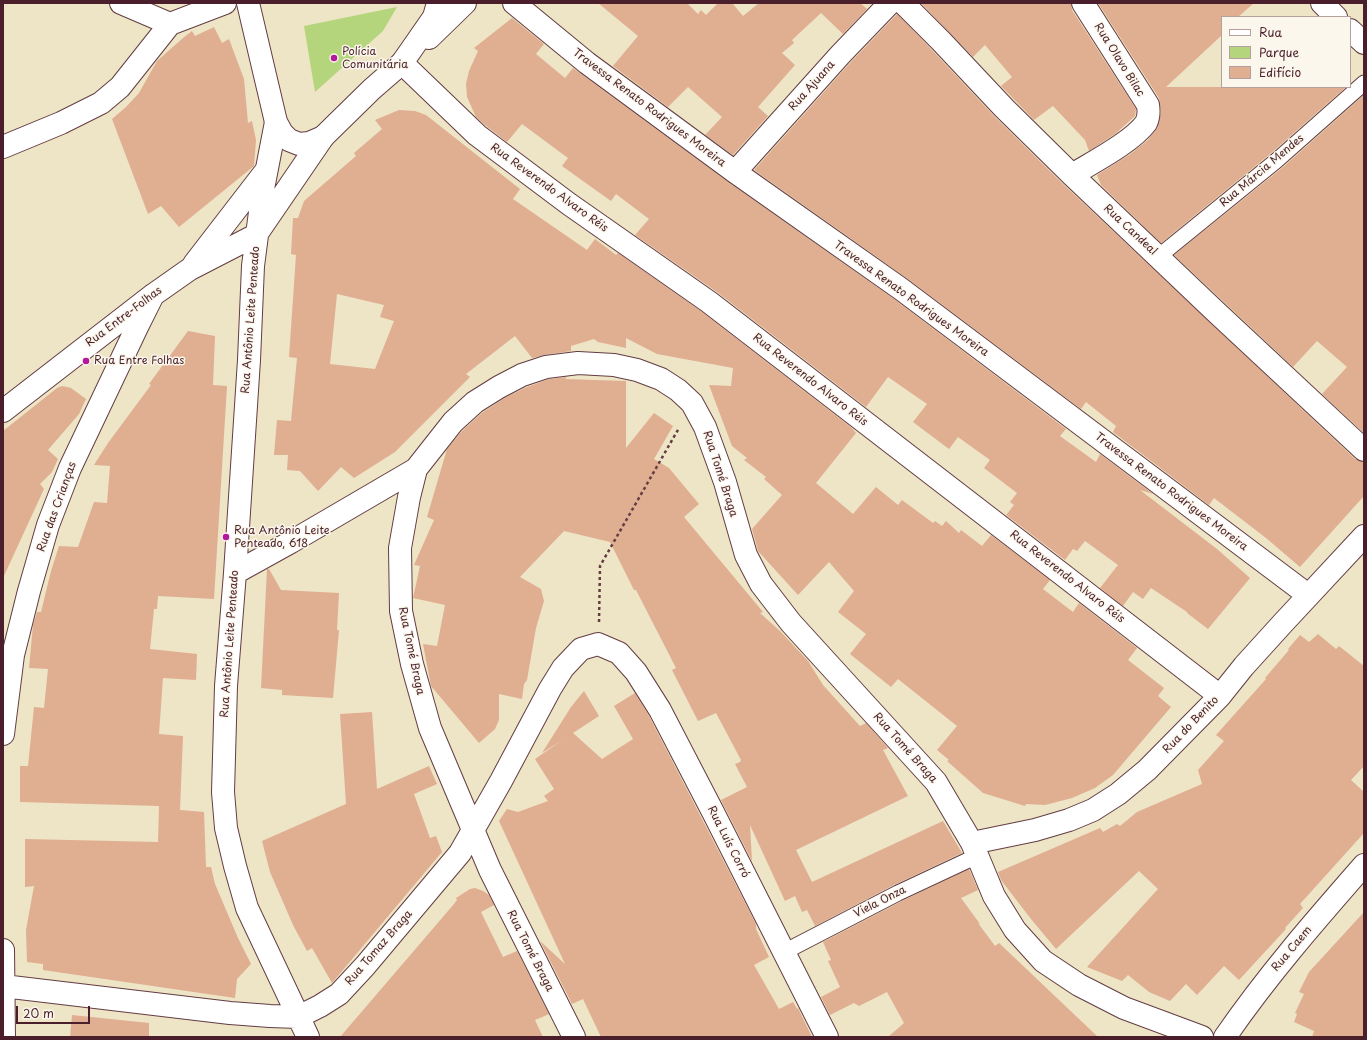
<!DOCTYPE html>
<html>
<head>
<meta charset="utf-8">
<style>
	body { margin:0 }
	#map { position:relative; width:1367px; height:1040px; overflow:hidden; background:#eee4c6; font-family:"Playpen Sans",sans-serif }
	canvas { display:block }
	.frame { position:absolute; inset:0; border:4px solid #4a1f2b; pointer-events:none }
	.legend { position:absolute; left:1221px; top:16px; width:130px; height:72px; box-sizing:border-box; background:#fbf7ec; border:1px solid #b4a19f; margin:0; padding:5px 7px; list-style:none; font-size:12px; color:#4a1f2b }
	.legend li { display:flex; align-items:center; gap:8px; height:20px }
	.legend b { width:20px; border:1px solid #b4a19f }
	.scale { position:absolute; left:16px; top:1006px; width:74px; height:18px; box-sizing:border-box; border:2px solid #4a1f2b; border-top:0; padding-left:5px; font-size:12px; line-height:14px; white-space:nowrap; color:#4a1f2b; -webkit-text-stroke:3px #fbf7ec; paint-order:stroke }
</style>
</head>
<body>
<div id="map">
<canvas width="1367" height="1040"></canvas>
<div class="frame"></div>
<ul class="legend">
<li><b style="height:5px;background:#fff"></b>Rua</li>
<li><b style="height:11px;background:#b5d57c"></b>Parque</li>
<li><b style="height:11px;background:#e0ae91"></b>Edifício</li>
</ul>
<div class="scale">20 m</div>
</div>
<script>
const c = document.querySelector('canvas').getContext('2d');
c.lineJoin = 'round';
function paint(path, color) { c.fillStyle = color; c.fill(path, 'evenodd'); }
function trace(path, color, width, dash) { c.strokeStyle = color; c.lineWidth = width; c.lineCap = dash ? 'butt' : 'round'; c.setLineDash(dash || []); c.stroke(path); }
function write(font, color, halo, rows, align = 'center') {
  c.font = font + ' "Playpen Sans",sans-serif'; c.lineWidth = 3; c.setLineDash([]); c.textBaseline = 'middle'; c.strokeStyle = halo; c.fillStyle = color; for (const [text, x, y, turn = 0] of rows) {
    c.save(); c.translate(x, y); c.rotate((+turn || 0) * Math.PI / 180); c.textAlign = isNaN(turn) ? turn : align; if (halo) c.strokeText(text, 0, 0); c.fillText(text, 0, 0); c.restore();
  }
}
const green = new Path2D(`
	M 397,7 L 383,31 L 315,92 L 304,26 Z`);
const building = new Path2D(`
	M 598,3 L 687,3 L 698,14 L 701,10 L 706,15 L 718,3 L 732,3 L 743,16 L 759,3 L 860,3 L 867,9 L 843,34 L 821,13 L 792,40 L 794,43 L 782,53 L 795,65 L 758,107 L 768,116 L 733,155 L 705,135 L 722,117 L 688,87 L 668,107 L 613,66 L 638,36 Z
	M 921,3 L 1071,3 L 1072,10 L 1136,109 L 1135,116 L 1115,134 L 1089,151 L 1085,140 L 1053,106 L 1034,120 L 1001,86 L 1012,77 L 985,45 L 973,57 Z
	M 1098,3 L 1254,3 L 1238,17 L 1222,17 L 1222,35 L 1166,87 L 1346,87 L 1270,154 L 1161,243 L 1101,185 L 1097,175 L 1129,155 L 1148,140 L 1157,128 L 1161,112 L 1159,98 Z
	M 897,14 L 932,50 L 995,117 L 1063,184 L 1355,459 L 1364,462 L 1364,496 L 1300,567 L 1266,538 L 1214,498 L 1209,505 L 1113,432 L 1116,426 L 1086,402 L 1081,409 L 908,279 L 754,170 L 849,64 Z
	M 512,18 L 544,44 L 536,54 L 565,78 L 573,68 L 728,182 L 894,299 L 1066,429 L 1060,436 L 1096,462 L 1100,454 L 1153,494 L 1140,490 L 1217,549 L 1250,578 L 1208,629 L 1187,613 L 1187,612 L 1151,588 L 1143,599 L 1133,592 L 1123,606 L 1100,588 L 1118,565 L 1085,541 L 1077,551 L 1073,549 L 1065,560 L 1006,515 L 1014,505 L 1010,502 L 1017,493 L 984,468 L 990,460 L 958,437 L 949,449 L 913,422 L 927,404 L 888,377 L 866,407 L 717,292 L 635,235 L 649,219 L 616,194 L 611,201 L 562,166 L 568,158 L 522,124 L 507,142 L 485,125 L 476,117 L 467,97 L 466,84 L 469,71 L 478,51 L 474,48 Z
	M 214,27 L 222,43 L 229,39 L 244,79 L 248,123 L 252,121 L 256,140 L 254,166 L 179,227 L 161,206 L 148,214 L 112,119 L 126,107 L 139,93 L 157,61 L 183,38 L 192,31 L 195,36 Z
	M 1364,95 L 1364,433 L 1322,394 L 1347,367 L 1317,341 L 1293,367 L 1174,255 L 1282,168 Z
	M 399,110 L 415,111 L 426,115 L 520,189 L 513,199 L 587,250 L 595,239 L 616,255 L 618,253 L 702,312 L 852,428 L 856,433 L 816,483 L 853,514 L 876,487 L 898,505 L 902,500 L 933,523 L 935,521 L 942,526 L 946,521 L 959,533 L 961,530 L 982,546 L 991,535 L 1050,580 L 1043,589 L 1073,612 L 1079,603 L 1137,648 L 1128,660 L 1164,688 L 1158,696 L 1171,707 L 1113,775 L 1095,788 L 1072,798 L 1045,805 L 1026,804 L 1025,806 L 983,793 L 947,761 L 949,760 L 937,750 L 957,726 L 898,679 L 891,687 L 850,654 L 866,634 L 838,612 L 854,591 L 829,562 L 798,595 L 758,551 L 752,529 L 782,495 L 764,479 L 766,477 L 744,460 L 747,458 L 732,446 L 709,385 L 731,386 L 733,368 L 657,354 L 626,338 L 626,348 L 598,342 L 594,339 L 571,346 L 571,351 L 544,355 L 532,358 L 515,336 L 466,374 L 470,377 L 395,452 L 354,478 L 341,467 L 318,491 L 300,471 L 287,470 L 288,455 L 274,455 L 277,420 L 291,421 L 297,358 L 289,357 L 296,255 L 291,254 L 293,218 L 298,218 L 304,201 L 356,156 L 354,153 L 382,129 L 375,120 ZM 337,294 L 384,305 L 380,317 L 394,321 L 375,369 L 330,364 Z
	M 188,331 L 215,336 L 213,385 L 227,386 L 214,599 L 158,596 L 157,609 L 154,609 L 150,649 L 197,654 L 196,680 L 163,678 L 159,734 L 183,736 L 180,810 L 204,812 L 206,867 L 211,867 L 215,884 L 238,938 L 251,964 L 237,979 L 235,998 L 43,970 L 43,964 L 27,962 L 26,930 L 34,886 L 25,887 L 25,839 L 158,842 L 159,806 L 20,802 L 20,766 L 28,766 L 34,707 L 44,708 L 48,669 L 29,668 L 33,625 L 37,612 L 41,612 L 51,571 L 59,546 L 78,547 L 94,502 L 107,503 L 110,466 L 94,465 L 108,443 L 151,385 L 149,384 Z
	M 567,377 L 565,379 L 626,381 L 626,448 L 654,413 L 673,426 L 654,459 L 669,468 L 699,504 L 684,517 L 763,612 L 760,613 L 781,632 L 808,661 L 823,685 L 860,726 L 866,723 L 888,748 L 883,750 L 908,796 L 796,850 L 812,882 L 943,821 L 962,853 L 894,885 L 815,926 L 807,910 L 802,912 L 795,896 L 785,901 L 750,825 L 752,861 L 721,800 L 747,787 L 735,764 L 740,762 L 741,760 L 716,713 L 698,721 L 672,670 L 676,668 L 636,590 L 634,590 L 610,542 L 564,531 L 520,577 L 541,589 L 544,601 L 536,628 L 527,680 L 524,684 L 522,699 L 499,694 L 499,720 L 495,729 L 479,743 L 431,686 L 423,644 L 437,646 L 445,605 L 413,598 L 420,566 L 414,565 L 434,520 L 427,517 L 447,449 L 462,431 L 483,412 L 506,397 L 527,387 L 549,379 Z
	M 62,386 L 71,388 L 86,399 L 79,414 L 48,450 L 58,459 L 52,472 L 40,484 L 44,489 L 3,578 L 3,431 L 57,388 Z
	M 267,569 L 269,569 L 281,590 L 339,593 L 337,630 L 339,630 L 333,698 L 282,695 L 282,690 L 261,688 Z
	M 1318,634 L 1336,649 L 1339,646 L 1364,666 L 1364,766 L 1351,780 L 1364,792 L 1364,833 L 1300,904 L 1303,908 L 1285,928 L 1286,929 L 1239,980 L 1224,966 L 1197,995 L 1186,984 L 1170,1001 L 1149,992 L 1128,975 L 1122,981 L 1087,967 L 1158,889 L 1139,871 L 1056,949 L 1031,919 L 1001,880 L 998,872 L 1100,828 L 1103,832 L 1117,824 L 1120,826 L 1137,812 L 1202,784 L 1198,770 L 1224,741 L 1216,735 L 1266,679 L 1265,678 L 1289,650 L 1288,649 L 1300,635 L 1309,642 Z
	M 584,691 L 599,716 L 573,733 L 602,759 L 633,739 L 614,706 L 635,693 L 649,716 L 756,924 L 756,929 L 769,957 L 754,965 L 779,1009 L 793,1002 L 797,1009 L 798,1008 L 812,1037 L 601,1037 L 583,999 L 572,1004 L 540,941 L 565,964 L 499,821 L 507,809 L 518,812 L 548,801 L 544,796 L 554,789 L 535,759 L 564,739 L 542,753 L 571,707 Z
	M 372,712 L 377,789 L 429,766 L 437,784 L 414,794 L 430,838 L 436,836 L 442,852 L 332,983 L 312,948 L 307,951 L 293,925 L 270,872 L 262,841 L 346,804 L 340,714 Z
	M 969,869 L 978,890 L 961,898 L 980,924 L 978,923 L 995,946 L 999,943 L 1098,1037 L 888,1037 L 904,1023 L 887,992 L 859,1006 L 854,1003 L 830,1015 L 821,997 L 840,987 L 828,961 L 831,960 L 823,942 L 902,901 Z
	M 475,888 L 483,891 L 489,895 L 494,905 L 481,912 L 503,957 L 517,951 L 549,1014 L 535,1020 L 543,1037 L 340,1037 L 454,904 L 457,900 L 456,898 L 470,889 Z
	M 1364,912 L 1364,1037 L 1312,1037 L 1314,1031 L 1294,1022 L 1297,1014 L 1295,1013 L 1304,994 L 1299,992 L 1309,972 Z
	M 72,1015 L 149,1023 L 149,1037 L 70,1037 Z`);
const path = new Path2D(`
	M 599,622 L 600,566 L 679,428`);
const service = new Path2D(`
	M 1158,257 L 1276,161 L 1364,83
	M 784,952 L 898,893 L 977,856`);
const minor = new Path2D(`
	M 121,3 L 170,24
	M 514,3 L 587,63 L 735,172 L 901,289 L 1308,595
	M 903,3 L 941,41 L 1004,108 L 1072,175 L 1215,311 L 1364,450
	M 1322,3 L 1336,17
	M 1350,30 L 1364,43
	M 402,63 L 477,135 L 569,204 L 709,302 L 1220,696
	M 276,122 L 263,189 L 253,266 L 249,360 L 235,573 L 226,686 L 223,792 L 226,828 L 235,866 L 247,908 L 308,1037
	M 3,147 L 61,123 L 101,103 L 120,87 L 170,24 L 225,3
	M 735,172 L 840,55 L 890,3
	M 1072,175 C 1093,162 1132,142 1146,123 C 1149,117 1149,111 1148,105 L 1083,3
	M 194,264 L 265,172
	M 3,411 L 153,295 L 190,269 L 256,235 L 323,137
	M 235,573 L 291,542 L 416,469
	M 3,734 L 13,655 L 29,591 L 48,525 L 70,468 L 137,327 L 153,295
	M 972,843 L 1035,830 L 1069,820 L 1093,810 L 1118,794 L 1147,770 L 1220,696 L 1244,666 L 1283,623 L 1364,536
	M 3,950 L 4,1037
	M 3,986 L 230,1013 L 270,1016 L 298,1017 L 320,1006 L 339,994 L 365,966 L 460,853 L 501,781 L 550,689 L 563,668 L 581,649 L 598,644 L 619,653 L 636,672 L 660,710 L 714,814 L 827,1037
	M 574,1037 L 490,870 L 430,728 L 412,664 L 401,611 L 400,548 L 409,497 L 416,469 L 453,422 L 475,402 L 499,387 L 522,375 L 546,367 L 578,363 L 614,365 L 637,370 L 661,379 L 678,390 L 692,403 L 705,427 L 725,482 L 746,555 L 761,584 L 791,623 L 936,782 L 972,843 L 994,896 L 1015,930 L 1043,961 L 1079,985 L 1124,1008 L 1202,1037
	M 1225,1037 C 1267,976 1315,921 1364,865`);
const tertiary = new Path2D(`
	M 248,3 L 276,122 L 282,133 L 289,140 L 299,144 L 309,143 L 323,137 L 372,89 L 402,63 L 434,17 L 438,3
	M 429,38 L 465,3`);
const markers = [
	[334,58,4,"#b5179e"],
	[86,361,4,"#b5179e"],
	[226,537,4,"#b5179e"]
];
const poiNames = [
	["Polícia",342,52],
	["Comunitária",342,65],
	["Rua Entre Folhas",94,361],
	["Rua Antônio Leite",234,531],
	["Penteado, 618",234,544]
];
const streetNames = [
	["Rua Olavo Bilac",1119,60,58],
	["Rua Ajuana",812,86,-48],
	["Travessa Renato Rodrigues Moreira",649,108,37],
	["Rua Márcia Mendes",1262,171,-40],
	["Rua Reverendo Alvaro Réis",549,188,36],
	["Rua Candeal",1130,230,43],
	["Travessa Renato Rodrigues Moreira",911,299,36],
	["Rua Entre-Folhas",124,317,-37],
	["Rua Antônio Leite Penteado",251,320,-86],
	["Rua Reverendo Alvaro Réis",810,380,38],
	["Rua Tomé Braga",720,474,72],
	["Travessa Renato Rodrigues Moreira",1171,492,37],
	["Rua das Crianças",57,507,-70],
	["Rua Reverendo Alvaro Réis",1067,577,38],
	["Rua Antônio Leite Penteado",230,644,-86],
	["Rua Tomé Braga",411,651,78],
	["Rua do Benito",1191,725,-46],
	["Rua Tomé Braga",905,748,48],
	["Rua Luís Corró",728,842,63],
	["Viela Onza",880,902,-27],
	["Rua Tomaz Braga",379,948,-49],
	["Rua Caem",1292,949,-50],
	["Rua Tomé Braga",530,951,63]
];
paint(green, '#b5d57c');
paint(building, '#e0ae91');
trace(service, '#633d42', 17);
trace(minor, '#633d42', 24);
trace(tertiary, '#633d42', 24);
trace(path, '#633d42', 2.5, [3, 3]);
trace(service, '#fff', 15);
trace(minor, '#fff', 22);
trace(tertiary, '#fff', 22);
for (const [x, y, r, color] of markers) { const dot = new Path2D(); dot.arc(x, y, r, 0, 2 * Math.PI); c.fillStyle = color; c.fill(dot); trace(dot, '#fbf7ec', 1.5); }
write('11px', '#4a1f2b', '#fbf7ec', poiNames, 'left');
write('11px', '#4a1f2b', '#fbf7ec', streetNames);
</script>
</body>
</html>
